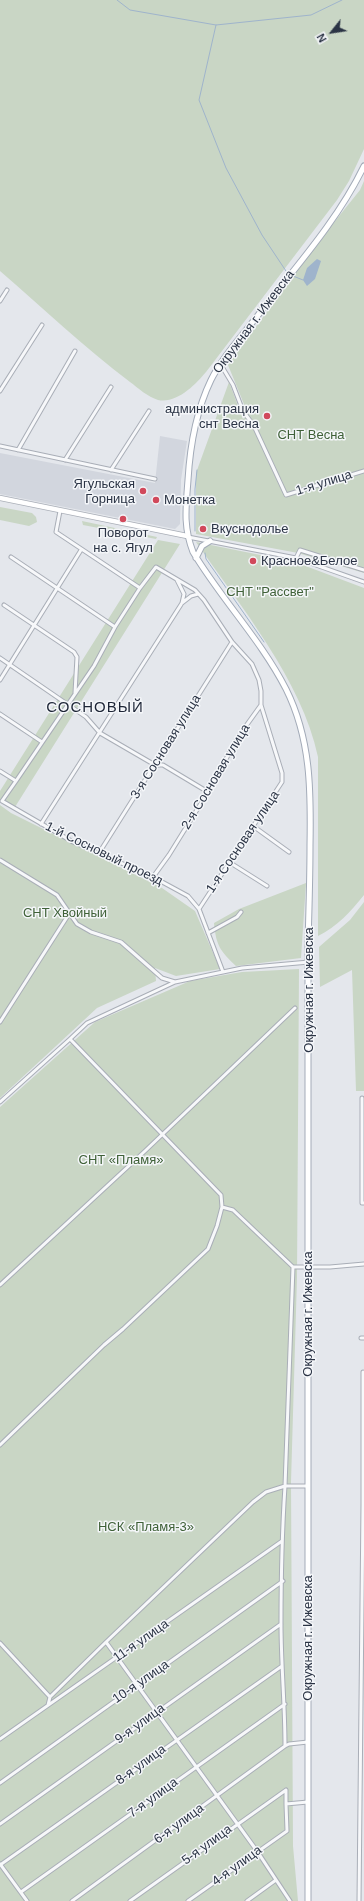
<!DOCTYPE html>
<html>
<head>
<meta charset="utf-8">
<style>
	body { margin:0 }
	#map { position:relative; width:364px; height:1901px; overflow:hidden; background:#e4e7ec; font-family:Helvetica,sans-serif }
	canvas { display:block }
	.north { position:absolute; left:312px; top:12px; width:40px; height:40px; -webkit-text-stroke:3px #f4f6f9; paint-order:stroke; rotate:240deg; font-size:11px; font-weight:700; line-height:16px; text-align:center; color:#2b3445 }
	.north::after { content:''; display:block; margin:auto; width:14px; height:18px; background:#2b3445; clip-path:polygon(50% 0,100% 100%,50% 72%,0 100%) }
</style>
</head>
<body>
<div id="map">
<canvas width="364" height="1901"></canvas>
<div class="north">N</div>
</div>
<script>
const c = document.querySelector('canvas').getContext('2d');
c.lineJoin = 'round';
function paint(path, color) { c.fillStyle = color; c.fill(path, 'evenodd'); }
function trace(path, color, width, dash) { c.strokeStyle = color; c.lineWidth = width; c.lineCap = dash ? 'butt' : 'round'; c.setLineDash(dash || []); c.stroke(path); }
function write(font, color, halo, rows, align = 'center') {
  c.font = font + ' Helvetica,sans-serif'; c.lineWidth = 3; c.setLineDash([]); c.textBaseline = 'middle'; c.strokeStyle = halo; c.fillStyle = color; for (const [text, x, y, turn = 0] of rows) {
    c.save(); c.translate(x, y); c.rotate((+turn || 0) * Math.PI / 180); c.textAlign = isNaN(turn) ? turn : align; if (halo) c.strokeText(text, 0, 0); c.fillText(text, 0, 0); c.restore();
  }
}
const built = new Path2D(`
	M 160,436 L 187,441 L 181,480 L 180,524 L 175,529 L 0,494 L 0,453 L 155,483 Z`);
const green = new Path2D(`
	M 0,0 L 364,0 L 364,149 L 349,181 L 337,200 L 206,372 C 196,384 177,404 158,400 C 148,397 138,388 130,382 C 85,348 43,308 0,271 Z
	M 364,181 L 364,573 L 298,553 L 196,534 L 196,473 L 229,382 L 243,419 L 248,414 L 228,365 L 315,246 L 360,190 Z
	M 0,507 L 32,513 L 36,517 L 37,522 L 29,526 L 0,520 Z
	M 82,521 L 157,537 L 156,539 L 83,525 Z
	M 158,540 L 180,544 L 15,807 L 0,800 L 0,791 Z
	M 196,542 L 295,562 L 364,588 L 364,895 C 351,911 337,927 318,936 L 318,757 C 302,680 240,606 196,542 Z
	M 0,805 L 11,813 L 162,888 L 195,911 L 220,969 L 176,976 L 155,968 L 156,981 L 97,1008 L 0,1098 Z
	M 306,883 L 301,958 L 236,966 C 220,951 216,945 214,923 L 239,909 Z
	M 364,902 L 364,1091 L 356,1091 L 352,970 L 320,987 L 319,947 L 350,920 Z
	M 299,969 L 297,1277 L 291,1482 L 293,1846 L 298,1901 L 0,1901 L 0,1107 L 95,1022 L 190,981 L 242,972 Z`);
const water = new Path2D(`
	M 317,259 L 321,261 L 315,279 L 307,286 L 303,280 L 307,268 Z`);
const stream = new Path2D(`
	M 117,0 L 130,10 L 216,25 L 311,15 L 342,0
	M 216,25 L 199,100 L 226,168 L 262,235 L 286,271
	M 293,276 L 303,280
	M 195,531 L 195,489 L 197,470
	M 205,553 L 206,559 L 264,642`);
const street = new Path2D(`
	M 0,301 L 7,290
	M 221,365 L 233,385 L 243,411 L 254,426 L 286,495 L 364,471
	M 0,391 L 42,325
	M 0,446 L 155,479
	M 18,450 L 75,351
	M 65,460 L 111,387
	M 111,470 L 149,411
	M 60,511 L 56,532 L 140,588 L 156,567 L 195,590 L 204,600 L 232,642 L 252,664 L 259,680 L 261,691 L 261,705 L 238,737 L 208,792 L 169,855 L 153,877
	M 188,537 L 296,558 L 364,582
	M 11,557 L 115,627
	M 296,558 L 300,550 L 364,570
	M 177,580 L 184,594 L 182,603
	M 4,605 L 74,652 L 77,657 L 75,693
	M 0,658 L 86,717 L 100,733 L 155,765 L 163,765 L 208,792
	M 0,680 L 81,550
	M 0,714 L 42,742
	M 0,771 L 16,781 L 2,801 L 73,842 L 153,877 L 188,896 L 199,909 L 223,972
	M 16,781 L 94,666 L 115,627 L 140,588
	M 41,824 L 182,603 L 191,596 L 198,594
	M 253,826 L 289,852
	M 99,853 L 232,642
	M 0,860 L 57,895 L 77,924 L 91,932 L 121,942 L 162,978 L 175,982 L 242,968 L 309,962
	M 229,862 L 267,886
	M 199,909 L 282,782 L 282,773 L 261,705
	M 208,933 L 237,917 L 241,912
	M 0,1022 L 69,914
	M 362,1098 L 362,1203 L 364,1203
	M 0,1102 L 70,1039
	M 222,1207 L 233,1210 L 293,1267 L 330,1267 L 364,1264
	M 293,1267 L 285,1486 L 308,1486
	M 0,1285 L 145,1151 L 295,1008
	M 361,1338 L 364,1338
	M 0,1445 L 104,1345 L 123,1329 L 208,1249 L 217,1226 L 222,1207 L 221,1195 L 70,1039 L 87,1023 L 175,982
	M 106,1642 L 253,1502 L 266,1492 L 285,1486 C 282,1532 281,1578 281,1624 C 281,1665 285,1705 285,1746
	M 0,1643 L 50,1697
	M 48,1705 L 50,1697 L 106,1642 L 257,1851 L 290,1901
	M 0,1739 L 282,1541
	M 0,1783 L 283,1581
	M 286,1790 L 286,1804 L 308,1802
	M 0,1824 L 281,1624
	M 0,1864 L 27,1901
	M 0,1865 L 282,1666
	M 21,1892 L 285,1704
	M 72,1901 L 285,1746 L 289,1744 L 308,1742
	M 130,1901 L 286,1790
	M 188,1901 L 287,1831 L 286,1804
	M 247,1901 L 276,1880
	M 359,1901 L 363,1504 L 363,1372`);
const secondary = new Path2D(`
	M 0,498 L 187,536`);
const primary = new Path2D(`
	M 196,558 L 202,546 L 210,541
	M 308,1901 L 308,942 C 309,910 310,878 310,846 C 311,791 311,739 286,689 C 261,640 221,599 193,552 C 183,526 186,507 188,480 C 190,446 196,411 211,380 C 222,358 240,338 255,319 C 293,270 337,222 364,166`);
const markers = [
	[267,416,4,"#d1495b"],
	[143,491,4,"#d1495b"],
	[156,500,4,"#d1495b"],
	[123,519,4,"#d1495b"],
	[203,529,4,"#d1495b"],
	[253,561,4,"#d1495b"]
];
const streetNames = [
	["Окружная г. Ижевска",254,322,-53],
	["1-я улица",324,483,-17],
	["3-я Сосновая улица",166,747,-58],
	["2-я Сосновая улица",216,777,-59],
	["1-я Сосновая улица",243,842,-56],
	["1-й Сосновый проезд",104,854,26],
	["Окружная г. Ижевска",309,990,-90],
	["Окружная г. Ижевска",308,1314,-90],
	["Окружная г. Ижевска",308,1638,-90],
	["11-я улица",141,1641,-35],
	["10-я улица",141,1682,-35],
	["9-я улица",140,1724,-36],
	["8-я улица",141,1765,-36],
	["7-я улица",153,1798,-36],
	["6-я улица",179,1824,-36],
	["5-я улица",207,1845,-36],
	["4-я улица",237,1866,-36]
];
const poiNames = [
	["администрация",259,409,"right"],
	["снт Весна",259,424,"right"],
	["Ягульская",135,484,"right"],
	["Горница",135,499,"right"],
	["Монетка",164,500],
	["Вкуснодолье",211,529],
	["Поворот",123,533,"center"],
	["на с. Ягул",123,548,"center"],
	["Красное&Белое",261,561]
];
const parkNames = [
	["СНТ Весна",311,435],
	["СНТ \"Рассвет\"",270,592],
	["СНТ Хвойный",65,913],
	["СНТ «Пламя»",121,1160],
	["НСК «Пламя-3»",146,1527]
];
const quarterNames = [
	["СОСНОВЫЙ",95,708]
];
paint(built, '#d2d6de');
paint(green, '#c9d6c5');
paint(water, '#9fb4cc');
trace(stream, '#9fb4cc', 1);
trace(street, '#a9aeb7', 5);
trace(secondary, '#a9aeb7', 6);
trace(primary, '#a3abb8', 7);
trace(street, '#f7f8fa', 3);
trace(secondary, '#fff', 4.5);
trace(primary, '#fff', 5);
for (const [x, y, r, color] of markers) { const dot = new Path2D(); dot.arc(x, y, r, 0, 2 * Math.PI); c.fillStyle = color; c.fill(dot); trace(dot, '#f4f6f9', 1.5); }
write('13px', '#2b3445', '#f4f6f9', streetNames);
write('13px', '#2b3445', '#f4f6f9', poiNames, 'left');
write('13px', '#3f6138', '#f4f6f9', parkNames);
c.letterSpacing = '1px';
write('15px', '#1d2536', '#f4f6f9', quarterNames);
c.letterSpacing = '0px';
</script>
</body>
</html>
